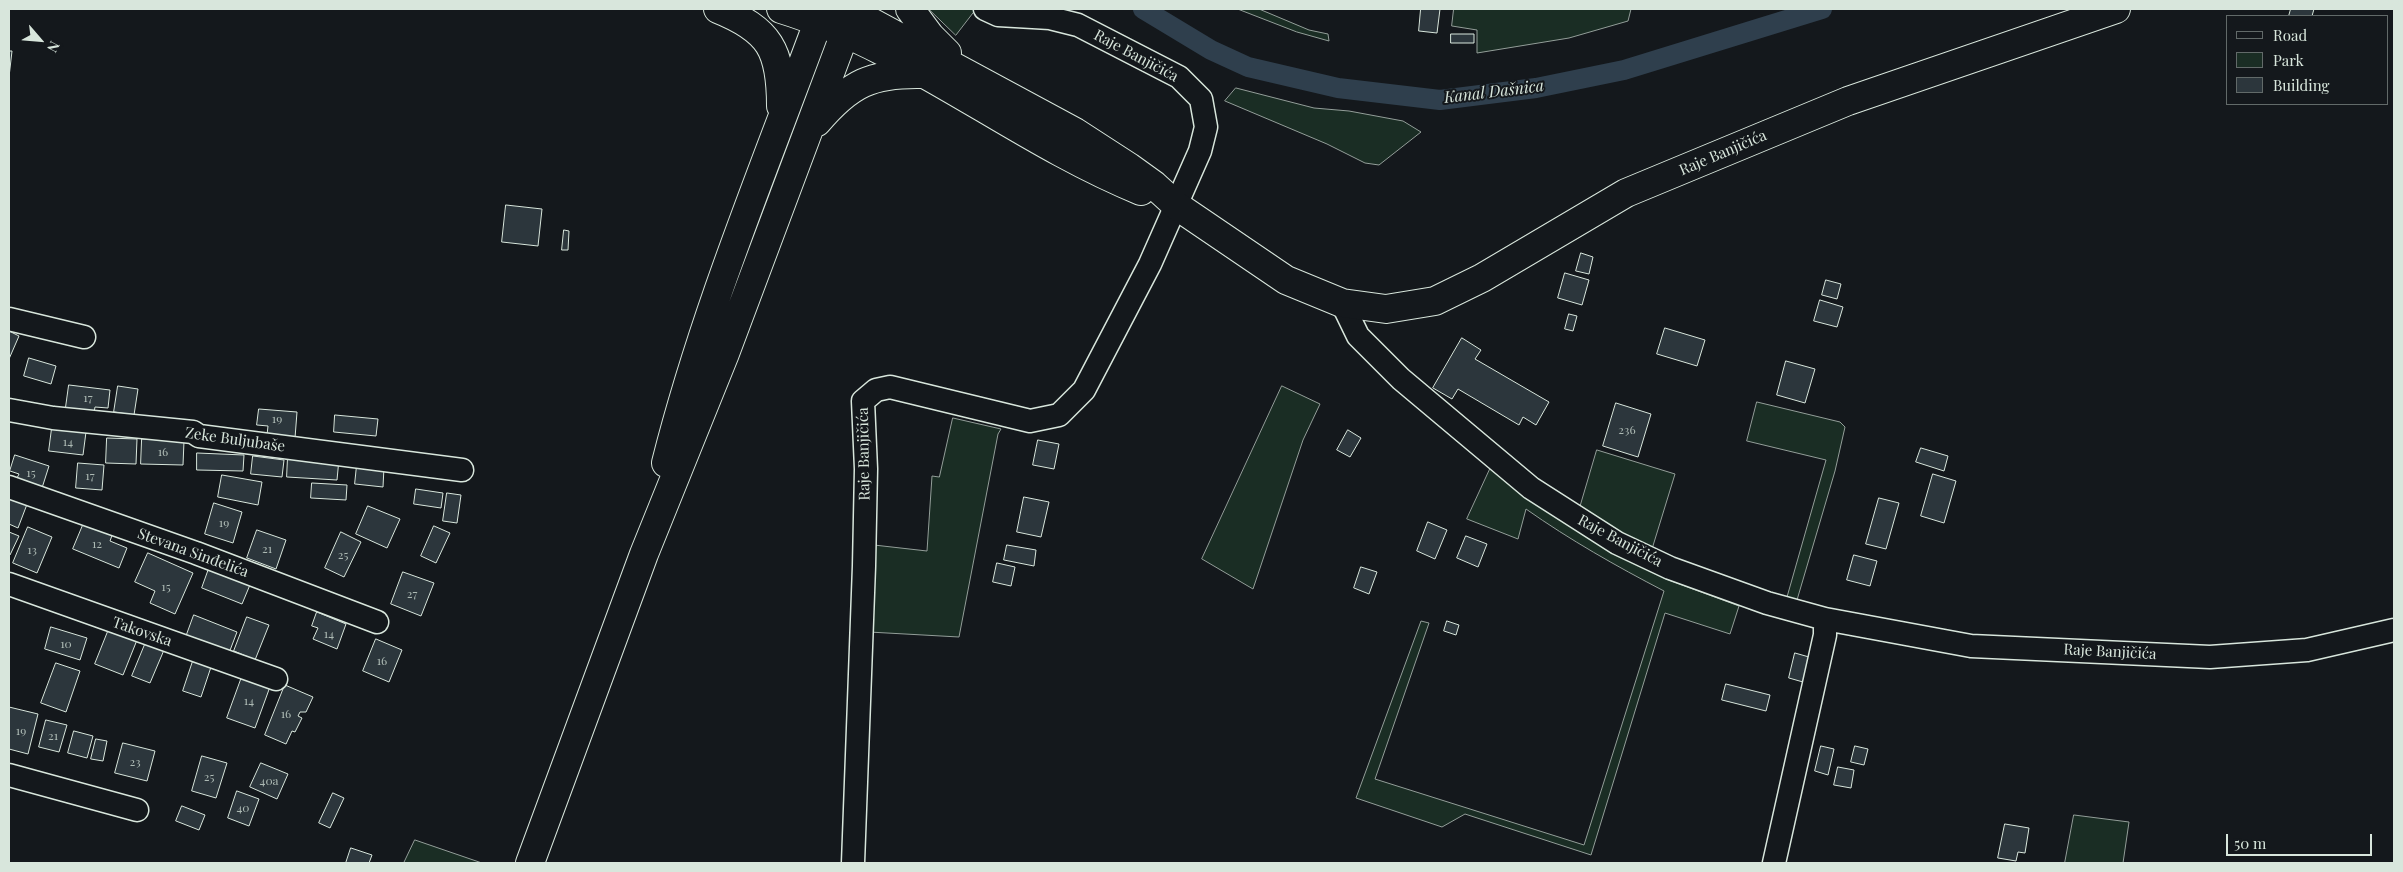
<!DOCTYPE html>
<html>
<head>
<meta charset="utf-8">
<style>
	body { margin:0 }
	#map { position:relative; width:2403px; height:872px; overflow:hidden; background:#14181c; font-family:"Playfair Display",serif }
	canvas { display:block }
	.frame { position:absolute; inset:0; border:10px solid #d8e6dc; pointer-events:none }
	.legend { position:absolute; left:2226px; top:15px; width:162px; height:90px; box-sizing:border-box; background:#14181c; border:1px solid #626a69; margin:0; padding:6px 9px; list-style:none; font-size:15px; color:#d8e6dc }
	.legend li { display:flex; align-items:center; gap:10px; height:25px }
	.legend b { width:25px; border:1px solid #626a69 }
	.north { position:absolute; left:15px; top:15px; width:50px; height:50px; -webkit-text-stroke:4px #14181c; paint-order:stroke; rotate:117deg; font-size:14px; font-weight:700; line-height:20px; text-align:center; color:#d8e6dc }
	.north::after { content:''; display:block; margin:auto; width:18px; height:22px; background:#d8e6dc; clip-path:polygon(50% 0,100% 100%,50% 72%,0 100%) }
	.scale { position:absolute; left:2226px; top:834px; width:146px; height:22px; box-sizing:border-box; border:2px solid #d8e6dc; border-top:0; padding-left:6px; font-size:15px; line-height:18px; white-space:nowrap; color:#d8e6dc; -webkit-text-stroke:4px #14181c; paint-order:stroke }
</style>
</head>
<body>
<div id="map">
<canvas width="2403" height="872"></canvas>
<div class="frame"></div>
<ul class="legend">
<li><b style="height:6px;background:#14181c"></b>Road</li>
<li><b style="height:14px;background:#1a2d24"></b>Park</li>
<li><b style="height:14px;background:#2c363c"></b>Building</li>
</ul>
<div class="north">N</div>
<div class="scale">50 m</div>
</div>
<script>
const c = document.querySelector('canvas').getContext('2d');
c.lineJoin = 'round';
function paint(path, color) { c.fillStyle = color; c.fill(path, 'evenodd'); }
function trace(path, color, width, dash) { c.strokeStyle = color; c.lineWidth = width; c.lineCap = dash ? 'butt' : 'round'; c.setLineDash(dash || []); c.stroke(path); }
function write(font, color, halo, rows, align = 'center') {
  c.font = font + ' "Playfair Display",serif'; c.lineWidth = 4; c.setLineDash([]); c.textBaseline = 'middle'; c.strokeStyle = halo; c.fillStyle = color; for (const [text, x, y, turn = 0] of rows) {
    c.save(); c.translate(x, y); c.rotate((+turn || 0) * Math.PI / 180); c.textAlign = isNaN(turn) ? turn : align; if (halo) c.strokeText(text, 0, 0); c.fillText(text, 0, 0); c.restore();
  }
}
const green = new Path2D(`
	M 929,9 L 976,9 L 956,35 Z
	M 1238,9 L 1259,9 L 1309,30 L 1328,34 L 1329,41 L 1297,32 Z
	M 1454,9 L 1631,9 L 1628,21 L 1569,38 L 1477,53 L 1477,30 L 1452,26 Z
	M 1236,88 L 1314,108 L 1349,111 L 1403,121 L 1421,132 L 1379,165 L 1365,163 L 1327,144 L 1225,101 Z
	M 1282,386 L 1320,404 L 1303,440 L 1253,589 L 1202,559 Z
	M 1757,402 L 1840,422 L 1845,427 L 1835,471 L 1797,600 L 1787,597 L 1826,460 L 1747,441 Z
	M 953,418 L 1001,429 L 998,434 L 959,637 L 869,632 L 874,545 L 927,551 L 932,476 L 939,477 Z
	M 1597,450 L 1675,474 L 1652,549 L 1579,511 Z
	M 1491,467 L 1556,517 L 1604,547 L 1666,579 L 1739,606 L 1730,634 L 1665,613 L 1591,855 L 1465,814 L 1442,827 L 1356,798 L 1421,621 L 1429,623 L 1375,779 L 1584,845 L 1664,591 C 1616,566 1570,540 1526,509 L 1518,539 L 1467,519 Z
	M 2074,815 L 2129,822 L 2123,863 L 2065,863 Z
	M 415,840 L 482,863 L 404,863 Z`);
const canal = new Path2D(`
	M 1143,9 L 1211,50 L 1248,67 L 1338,88 L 1440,100 L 1536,88 L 1624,70 L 1822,9`);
const building = new Path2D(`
	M 1421,9 L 1440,9 L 1437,33 L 1419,31 Z
	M 2291,9 L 2314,9 L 2312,16 L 2289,16 Z
	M 1451,34 L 1474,34 L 1474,43 L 1451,43 Z
	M 9,51 L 12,51 L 9,77 Z
	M 506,205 L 542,209 L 538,246 L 502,242 Z
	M 564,230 L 569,231 L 568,250 L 562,250 Z
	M 1581,253 L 1593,257 L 1589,274 L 1576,271 Z
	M 1565,273 L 1589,280 L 1582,305 L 1558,298 Z
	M 1826,280 L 1841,284 L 1837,299 L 1822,295 Z
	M 1820,300 L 1843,307 L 1837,327 L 1814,321 Z
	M 1569,314 L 1577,316 L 1573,331 L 1565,329 Z
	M 1665,328 L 1705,340 L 1697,366 L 1657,354 Z
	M 9,331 L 19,336 L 9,359 Z
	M 1462,338 L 1481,350 L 1475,359 L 1549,402 L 1536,425 L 1523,417 L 1519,425 L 1458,389 L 1452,399 L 1433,388 Z
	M 29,358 L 56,366 L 51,384 L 24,376 Z
	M 1786,361 L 1815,369 L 1805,403 L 1777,395 Z
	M 69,385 L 110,390 L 108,408 L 95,407 L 93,418 L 65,414 Z
	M 118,386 L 138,389 L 134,415 L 114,412 Z
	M 1616,403 L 1651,414 L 1638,457 L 1603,446 Z
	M 259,409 L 297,412 L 295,438 L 267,435 L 268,426 L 257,425 Z
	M 335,415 L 378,419 L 376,436 L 334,432 Z
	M 52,428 L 86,432 L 83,455 L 49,451 Z
	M 1348,430 L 1361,438 L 1350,457 L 1337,450 Z
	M 107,438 L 137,439 L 136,464 L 106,463 Z
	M 142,439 L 184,441 L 183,465 L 141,464 Z
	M 1038,440 L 1059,444 L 1054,469 L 1033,465 Z
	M 1921,448 L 1948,456 L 1944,471 L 1916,462 Z
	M 197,453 L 244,455 L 243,471 L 197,470 Z
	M 15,455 L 49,466 L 42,488 L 16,480 L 19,474 L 10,471 Z
	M 253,456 L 284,460 L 282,477 L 251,474 Z
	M 288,456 L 339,459 L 337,480 L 287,477 Z
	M 78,463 L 104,465 L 102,490 L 76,488 Z
	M 357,465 L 384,467 L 383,487 L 355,484 Z
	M 1933,474 L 1956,481 L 1944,523 L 1921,516 Z
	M 222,475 L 262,482 L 258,505 L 218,497 Z
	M 312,483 L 347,485 L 346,500 L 311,498 Z
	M 416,489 L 443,493 L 441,508 L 414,504 Z
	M 11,492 L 29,499 L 18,528 L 9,524 L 9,499 Z
	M 447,493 L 461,495 L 457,523 L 443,521 Z
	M 1024,497 L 1049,502 L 1041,537 L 1017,532 Z
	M 1879,498 L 1899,503 L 1886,549 L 1866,544 Z
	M 214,503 L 242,512 L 233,543 L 205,534 Z
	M 368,506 L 400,519 L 387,548 L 356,534 Z
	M 86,518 L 114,530 L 110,541 L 127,548 L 119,568 L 73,549 Z
	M 1428,522 L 1447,530 L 1435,559 L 1417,551 Z
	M 434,526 L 450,533 L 436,563 L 421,556 Z
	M 28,527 L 52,537 L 37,573 L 13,563 Z
	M 257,530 L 286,540 L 276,569 L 247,558 Z
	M 9,532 L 19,536 L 10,555 L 9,554 Z
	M 341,532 L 361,542 L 344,577 L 325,568 Z
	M 1466,536 L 1487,544 L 1478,567 L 1457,558 Z
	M 1007,545 L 1036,550 L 1034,566 L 1004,560 Z
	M 148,553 L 193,573 L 175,614 L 150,603 L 155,591 L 135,582 Z
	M 1854,555 L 1877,561 L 1870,586 L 1847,580 Z
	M 211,563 L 252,580 L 242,604 L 202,588 Z
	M 997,563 L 1015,567 L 1011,586 L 993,582 Z
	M 1361,567 L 1377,572 L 1369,594 L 1354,588 Z
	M 403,572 L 434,583 L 421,616 L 391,604 Z
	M 317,612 L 346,624 L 337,649 L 313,639 L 318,628 L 312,626 Z
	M 194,615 L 237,632 L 229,653 L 186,637 Z
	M 247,617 L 269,625 L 255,660 L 234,651 Z
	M 1447,621 L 1459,625 L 1456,635 L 1444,631 Z
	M 51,627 L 87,638 L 80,660 L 45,649 Z
	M 109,629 L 137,640 L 123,675 L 95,664 Z
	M 376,639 L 402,650 L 389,682 L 363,671 Z
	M 146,642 L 164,650 L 150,683 L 132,676 Z
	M 1795,653 L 1809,657 L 1803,682 L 1789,678 Z
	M 194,658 L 212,664 L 201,697 L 183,691 Z
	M 56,663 L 80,671 L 66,712 L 41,703 Z
	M 243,674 L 271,684 L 255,728 L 227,718 Z
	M 1726,684 L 1770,695 L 1766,711 L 1722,700 Z
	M 285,685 L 313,697 L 306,712 L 300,712 L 298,716 L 302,718 L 295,732 L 292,731 L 286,744 L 265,735 Z
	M 9,707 L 38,714 L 28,754 L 9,749 Z
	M 46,720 L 67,725 L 59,752 L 39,747 Z
	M 74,731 L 93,736 L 87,758 L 68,753 Z
	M 96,739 L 107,741 L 103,761 L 91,759 Z
	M 123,743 L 155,751 L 147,781 L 115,773 Z
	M 1821,746 L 1834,749 L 1828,775 L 1815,771 Z
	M 1855,746 L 1868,749 L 1864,765 L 1851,762 Z
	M 202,756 L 227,763 L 216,798 L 192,791 Z
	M 261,763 L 288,774 L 277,799 L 250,787 Z
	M 1838,767 L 1854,770 L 1851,788 L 1834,785 Z
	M 237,791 L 259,799 L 249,826 L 228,818 Z
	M 333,793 L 344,798 L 330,828 L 319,823 Z
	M 182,806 L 205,815 L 199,830 L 176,821 Z
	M 2005,824 L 2029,828 L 2025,853 L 2018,852 L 2016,861 L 1998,858 Z
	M 351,848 L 372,855 L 369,863 L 346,863 Z`);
const minor = new Path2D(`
	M 1342,303 L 1358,336 L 1401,379 L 1531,488 L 1617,543 L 1670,568 L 1767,603 L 1825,619 L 1971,646 L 2210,657 L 2307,650 L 2394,630
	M 9,319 L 84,337
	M 9,410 L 53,418 L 193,432 L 199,436 L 462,470
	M 9,487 L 196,553 L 377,622
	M 9,584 L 276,679
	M 9,775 L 137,810
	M 853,863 L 864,566 L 866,469 L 863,401 L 876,390 L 890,387 L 1030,421 L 1059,415 L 1084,390 L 1150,264 L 1200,151 L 1206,127 L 1201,99 L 1179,77 L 1078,25 L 1050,18 L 998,15 L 985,9
	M 1774,863 L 1825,635 L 1825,619`);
const major = new Path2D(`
	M 718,9 C 770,30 781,50 781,106
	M 781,9 C 911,49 1016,140 1141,191
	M 847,9 L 1075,132 L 1129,167 L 1154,185 L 1177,206 L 1286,280 L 1342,303 L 1386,309 L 1435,301 L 1482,278 L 1626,193 L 1848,101 L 2116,9
	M 910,9 L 930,36 L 947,53
	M 817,122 C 850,83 872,73 922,74
	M 666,463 C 705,308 768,159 823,9
	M 530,863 L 644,554 L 724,356 L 854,9`);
const numberNames = [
	["17",88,398],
	["19",277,419],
	["236",1627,430],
	["14",68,442],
	["16",163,452],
	["15",31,473],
	["17",90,476],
	["19",224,523],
	["12",97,544],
	["21",267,549],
	["13",32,550],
	["25",343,555],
	["15",166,587],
	["27",412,594],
	["14",329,634],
	["10",66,644],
	["16",382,661],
	["14",249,701],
	["16",286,714],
	["19",21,731],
	["21",53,736],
	["23",135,762],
	["25",209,777],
	["40a",269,781],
	["40",243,808]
];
const streetNames = [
	["Raje Banjičića",1136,56,28],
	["Raje Banjičića",1723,153,-23],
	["Zeke Buljubaše",235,440,8],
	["Raje Banjičića",864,454,-91],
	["Raje Banjičića",1620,541,28],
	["Stevana Sinđelića",193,553,20],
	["Takovska",142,632,19],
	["Raje Banjičića",2110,652,3]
];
const waterNames = [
	["Kanal Dašnica",1494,92,-7]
];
paint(green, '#1a2d24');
trace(green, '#939e99', 1);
trace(canal, '#2f3f4d', 20);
paint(building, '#2c363c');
trace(building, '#d8e6dc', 1);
trace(minor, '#d8e6dc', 25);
trace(major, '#d8e6dc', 30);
trace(minor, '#14181c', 22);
trace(major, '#14181c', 28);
write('12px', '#adbab4', null, numberNames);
write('15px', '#d8e6dc', '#14181c', streetNames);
write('italic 16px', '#d8e6dc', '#14181c', waterNames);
</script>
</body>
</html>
